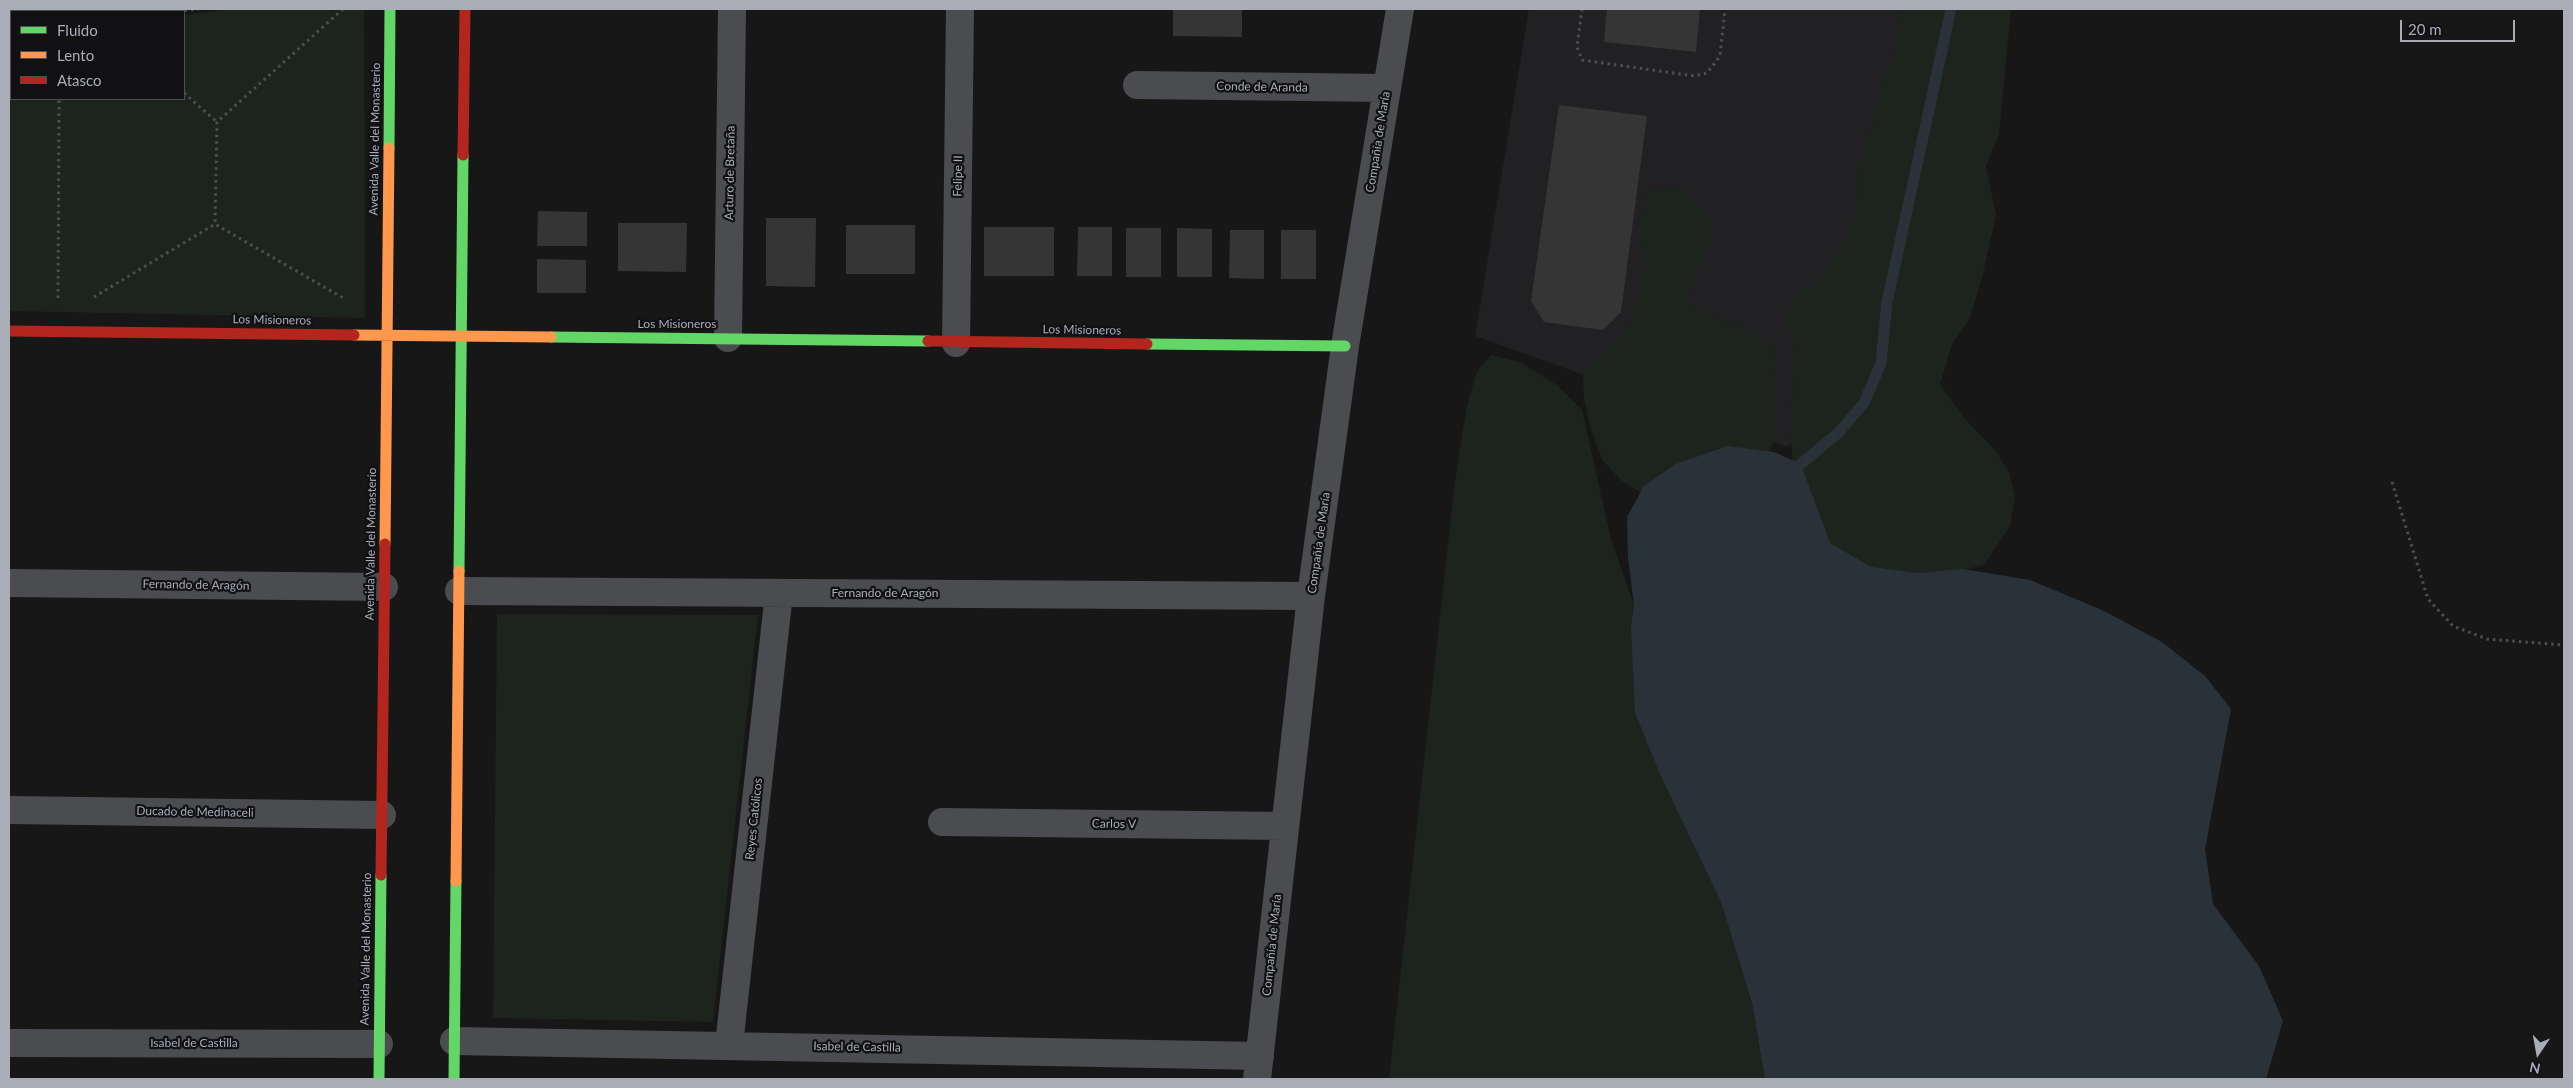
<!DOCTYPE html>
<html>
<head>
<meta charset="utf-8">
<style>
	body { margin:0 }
	#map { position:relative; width:2573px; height:1088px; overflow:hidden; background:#171717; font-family:Lato,sans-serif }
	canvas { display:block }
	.frame { position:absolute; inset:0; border:10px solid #a8adb8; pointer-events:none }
	.legend { position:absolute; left:10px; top:10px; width:175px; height:90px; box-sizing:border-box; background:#111113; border:1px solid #4d4f55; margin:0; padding:6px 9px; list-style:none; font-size:15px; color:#a8adb8 }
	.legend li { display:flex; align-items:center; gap:10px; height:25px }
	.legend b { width:25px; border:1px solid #4d4f55 }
	.north { position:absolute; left:2513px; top:1028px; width:50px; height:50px; -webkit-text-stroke:4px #111113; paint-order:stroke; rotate:192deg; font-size:14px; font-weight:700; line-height:20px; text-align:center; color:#a8adb8 }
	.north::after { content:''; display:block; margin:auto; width:18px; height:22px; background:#a8adb8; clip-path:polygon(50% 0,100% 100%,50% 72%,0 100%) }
	.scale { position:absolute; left:2400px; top:20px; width:115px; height:22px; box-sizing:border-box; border:2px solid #a8adb8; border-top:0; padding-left:6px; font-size:15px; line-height:18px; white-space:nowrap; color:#a8adb8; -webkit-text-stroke:4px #111113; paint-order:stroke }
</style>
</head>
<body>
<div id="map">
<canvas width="2573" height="1088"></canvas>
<div class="frame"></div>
<ul class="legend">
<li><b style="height:6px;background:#63d668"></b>Fluido</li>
<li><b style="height:6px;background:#ff974d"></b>Lento</li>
<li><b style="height:6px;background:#b3261e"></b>Atasco</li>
</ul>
<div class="north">N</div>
<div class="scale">20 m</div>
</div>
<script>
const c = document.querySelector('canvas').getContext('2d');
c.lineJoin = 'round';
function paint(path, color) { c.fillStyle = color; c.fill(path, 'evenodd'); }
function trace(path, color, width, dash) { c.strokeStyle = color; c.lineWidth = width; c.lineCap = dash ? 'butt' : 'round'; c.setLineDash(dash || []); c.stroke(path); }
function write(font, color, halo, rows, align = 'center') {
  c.font = font + ' Lato,sans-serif'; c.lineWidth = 4.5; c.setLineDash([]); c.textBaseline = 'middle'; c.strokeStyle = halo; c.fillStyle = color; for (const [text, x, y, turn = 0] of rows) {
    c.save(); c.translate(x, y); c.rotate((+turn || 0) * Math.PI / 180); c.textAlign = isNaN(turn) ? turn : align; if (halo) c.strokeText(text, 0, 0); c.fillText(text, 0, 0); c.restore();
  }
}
const built = new Path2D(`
	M 1529,9 L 1928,9 L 1823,416 L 1787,447 L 1475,336 Z`);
const green = new Path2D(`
	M 231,9 L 364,9 L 365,318 L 9,311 L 9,37 L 11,37 L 11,99 L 184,99 L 184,15 Z
	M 1901,9 L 2011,9 L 1999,134 L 1986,166 L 1996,215 L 1983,274 L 1970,318 L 1952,344 L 1940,384 L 1964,418 L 1995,450 L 2009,472 L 2015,498 L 2010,526 L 1984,565 L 1907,583 L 1831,584 L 1794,473 L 1790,430 L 1795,351 L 1786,319 L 1798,294 L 1819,281 L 1841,250 L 1856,212 L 1859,164 L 1874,122 L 1881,82 L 1894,57 L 1899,30 Z
	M 1680,187 L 1709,220 L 1709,244 L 1686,301 C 1715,326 1746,319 1776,351 L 1773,382 L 1773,444 L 1752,481 L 1648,496 L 1623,482 L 1602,460 L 1591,429 L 1584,399 L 1583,373 L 1607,353 L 1629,327 L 1645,267 L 1641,227 L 1648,191 Z
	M 1491,355 L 1520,362 L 1557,385 L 1582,410 L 1611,539 L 1634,605 L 1631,626 L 1663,781 L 1721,902 L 1752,1003 L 1765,1079 L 1389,1079 L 1454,489 L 1466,410 L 1477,371 Z
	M 497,614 L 758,615 L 713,1022 L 493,1018 Z`);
const water = new Path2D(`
	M 1727,446 L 1774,452 L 1801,464 L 1830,543 L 1871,567 L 1918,573 L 1963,569 L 2030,580 L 2102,610 L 2162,642 L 2205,676 L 2231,709 L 2205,849 L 2213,904 L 2259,966 L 2283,1021 L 2266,1079 L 1765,1079 L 1752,1003 L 1721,902 L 1663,781 L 1635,713 L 1631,626 L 1634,605 L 1628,557 L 1627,517 L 1644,486 L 1676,464 Z`);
const stream = new Path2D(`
	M 1801,464 L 1839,432 L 1864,403 L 1881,363 L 1887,302 L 1951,9`);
const building = new Path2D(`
	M 1173,9 L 1242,9 L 1242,37 L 1173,36 Z
	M 1607,9 L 1700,9 L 1696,52 L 1604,42 Z
	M 1559,105 L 1647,116 L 1621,312 L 1603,330 L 1544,322 L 1531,301 Z
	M 538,211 L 587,212 L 587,246 L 537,246 Z
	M 766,218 L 816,218 L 815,287 L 766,286 Z
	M 618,223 L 687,223 L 686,272 L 618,271 Z
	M 846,225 L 915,225 L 915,274 L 846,274 Z
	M 984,227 L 1054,227 L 1054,276 L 984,276 Z
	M 1078,227 L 1112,227 L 1112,276 L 1077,276 Z
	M 1126,228 L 1161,228 L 1161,277 L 1126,277 Z
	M 1177,228 L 1212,229 L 1212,277 L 1177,277 Z
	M 1230,230 L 1264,230 L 1264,279 L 1229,278 Z
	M 1281,230 L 1316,230 L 1316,279 L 1281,279 Z
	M 537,259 L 586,260 L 586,293 L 537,293 Z`);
const path = new Path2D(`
	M 343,9 L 217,122 L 215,224 L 345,299
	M 1582,9 L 1577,47 L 1582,60 L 1694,76 L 1707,73 L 1720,56 L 1725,9
	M 178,11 L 199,9
	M 9,31 L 11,31
	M 184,93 L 217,122
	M 94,297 L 215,224
	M 58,298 L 59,99
	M 2392,482 L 2428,599 L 2453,626 L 2487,639 L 2564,645`);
const street = new Path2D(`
	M 1137,85 L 1387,88
	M 728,338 L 732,9
	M 956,343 L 960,9
	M 9,583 L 384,587
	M 459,591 L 1311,596
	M 9,810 L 382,815
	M 942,822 L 1285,826
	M 454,1041 L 1260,1056
	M 9,1043 L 379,1044
	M 729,1045 L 779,593
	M 1257,1079 L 1311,596 L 1345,346 L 1400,9`);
const fast = new Path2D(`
	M 389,148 L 390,9
	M 551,337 L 928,341
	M 1147,344 L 1345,346
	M 459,571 L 463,155
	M 379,1079 L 381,875
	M 454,1079 L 456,881`);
const slow = new Path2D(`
	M 354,335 L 551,337
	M 385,544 L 389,148
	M 456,881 L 459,571`);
const jam = new Path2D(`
	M 463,155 L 465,9
	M 9,331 L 354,335
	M 928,341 L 1147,344
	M 381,875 L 385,544`);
const streetNames = [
	["Conde de Aranda",1262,87,1],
	["Avenida Valle del Monasterio",375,139,-89],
	["Compañía de María",1378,142,-81],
	["Arturo de Bretaña",730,173,-89],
	["Felipe II",958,176,-89],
	["Los Misioneros",272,320,1],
	["Los Misioneros",677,324],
	["Los Misioneros",1082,330,1],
	["Compañía de María",1319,543,-82],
	["Avenida Valle del Monasterio",371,544,-89],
	["Fernando de Aragón",196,585,1],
	["Fernando de Aragón",885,593],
	["Ducado de Medinaceli",195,812,1],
	["Reyes Católicos",754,819,-84],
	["Carlos V",1114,824,1],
	["Compañía de María",1272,945,-84],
	["Avenida Valle del Monasterio",366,949,-89],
	["Isabel de Castilla",194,1043],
	["Isabel de Castilla",857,1047,1]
];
paint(built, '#212123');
paint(green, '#1d241e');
paint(water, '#2a3239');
trace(stream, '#2a3239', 11);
paint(building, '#353536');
trace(path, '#4d4e52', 3, [2.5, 4]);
trace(street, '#4b4c50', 28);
trace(fast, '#63d668', 11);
trace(slow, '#ff974d', 11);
trace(jam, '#b3261e', 11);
write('12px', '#a8adb8', '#111113', streetNames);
</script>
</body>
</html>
